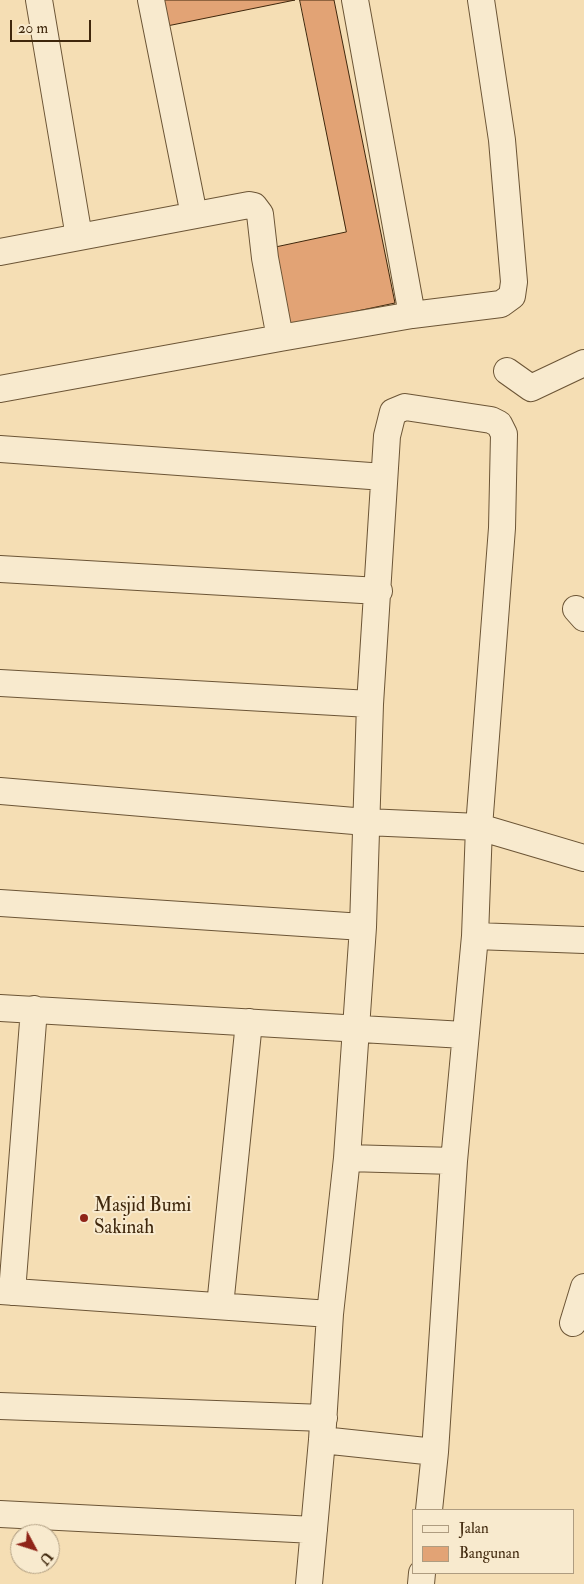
<!DOCTYPE html>
<html>
<head>
<meta charset="utf-8">
<style>
	body { margin:0 }
	#map { position:relative; width:584px; height:1584px; overflow:hidden; background:#f5deb4; font-family:"IM FELL Double Pica",serif }
	canvas { display:block }
	.legend { position:absolute; left:412px; top:1509px; width:162px; height:65px; box-sizing:border-box; background:#f8eace; border:1px solid #ae9c80; margin:0; padding:6px 9px; list-style:none; font-size:15px; color:#3f270c }
	.legend li { display:flex; align-items:center; gap:10px; height:25px }
	.legend b { width:25px; border:1px solid #ae9c80 }
	.north { position:absolute; left:10px; top:1524px; width:50px; height:50px; box-sizing:border-box; background:#f8eace; border:1px solid #ae9c80; border-radius:50%; rotate:130deg; font-size:14px; font-weight:700; line-height:20px; text-align:center; color:#3f270c }
	.north::after { content:''; display:block; margin:auto; width:18px; height:22px; background:#8f2418; clip-path:polygon(50% 0,100% 100%,50% 72%,0 100%) }
	.scale { position:absolute; left:10px; top:20px; width:81px; height:22px; box-sizing:border-box; border:2px solid #3f270c; border-top:0; padding-left:6px; font-size:15px; line-height:18px; white-space:nowrap; color:#3f270c; -webkit-text-stroke:4px #f8eace; paint-order:stroke }
</style>
</head>
<body>
<div id="map">
<canvas width="584" height="1584"></canvas>
<ul class="legend">
<li><b style="height:6px;background:#f8eace"></b>Jalan</li>
<li><b style="height:14px;background:#e2a375"></b>Bangunan</li>
</ul>
<div class="north">U</div>
<div class="scale">20 m</div>
</div>
<script>
const c = document.querySelector('canvas').getContext('2d');
c.lineJoin = 'round';
function paint(path, color) { c.fillStyle = color; c.fill(path, 'evenodd'); }
function trace(path, color, width, dash) { c.strokeStyle = color; c.lineWidth = width; c.lineCap = dash ? 'butt' : 'round'; c.setLineDash(dash || []); c.stroke(path); }
function write(font, color, halo, rows, align = 'center') {
  c.font = font + ' "IM FELL Double Pica",serif'; c.lineWidth = 4; c.setLineDash([]); c.textBaseline = 'middle'; c.strokeStyle = halo; c.fillStyle = color; for (const [text, x, y, turn = 0] of rows) {
    c.save(); c.translate(x, y); c.rotate((+turn || 0) * Math.PI / 180); c.textAlign = isNaN(turn) ? turn : align; if (halo) c.strokeText(text, 0, 0); c.fillText(text, 0, 0); c.restore();
  }
}
const building = new Path2D(`
	M 162,0 L 295,0 L 167,26 Z
	M 300,0 L 334,0 L 395,303 L 282,327 L 266,249 L 346,232 Z`);
const street = new Path2D(`
	M 39,0 L 79,237
	M 151,0 L 194,215
	M 355,0 L 412,315
	M 0,252 L 249,205 L 254,206 L 260,214 L 265,258 L 280,338 L 412,315 L 501,304 L 512,296 L 514,282 L 502,140 L 481,0
	M 507,371 L 531,388 L 584,363
	M 0,389 L 280,338
	M 0,449 L 384,477
	M 0,569 L 379,591
	M 576,609 L 584,618
	M 0,683 L 370,704
	M 0,791 L 366,822 L 479,827 L 584,858
	M 0,903 L 363,927
	M 475,936 L 584,940
	M 0,1008 L 464,1035
	M 347,1158 L 454,1161
	M 0,1291 L 330,1314
	M 12,1292 L 34,1009
	M 220,1306 L 249,1022
	M 573,1323 L 584,1287
	M 0,1406 L 324,1418
	M 322,1440 L 435,1452
	M 0,1514 L 314,1530
	M 309,1584 L 322,1440 L 330,1314 L 347,1158 L 363,927 L 370,704 L 387,436 L 393,412 L 405,407 L 491,420 L 499,424 L 504,434 L 502,528 L 479,827 L 475,936 L 454,1161 L 435,1452 L 429,1510
	M 421,1584 L 422,1573`);
const markers = [
	[84,1218,5,"#8f2418"]
];
const poiNames = [
	["Masjid Bumi",94,1207],
	["Sakinah",94,1229]
];
paint(building, '#e2a375');
trace(building, '#3f270c', 1);
trace(street, '#6c5536', 28);
trace(street, '#f8eace', 26);
for (const [x, y, r, color] of markers) { const dot = new Path2D(); dot.arc(x, y, r, 0, 2 * Math.PI); c.fillStyle = color; c.fill(dot); trace(dot, '#f8eace', 2); }
write('19px', '#3f270c', '#f8eace', poiNames, 'left');
</script>
</body>
</html>
